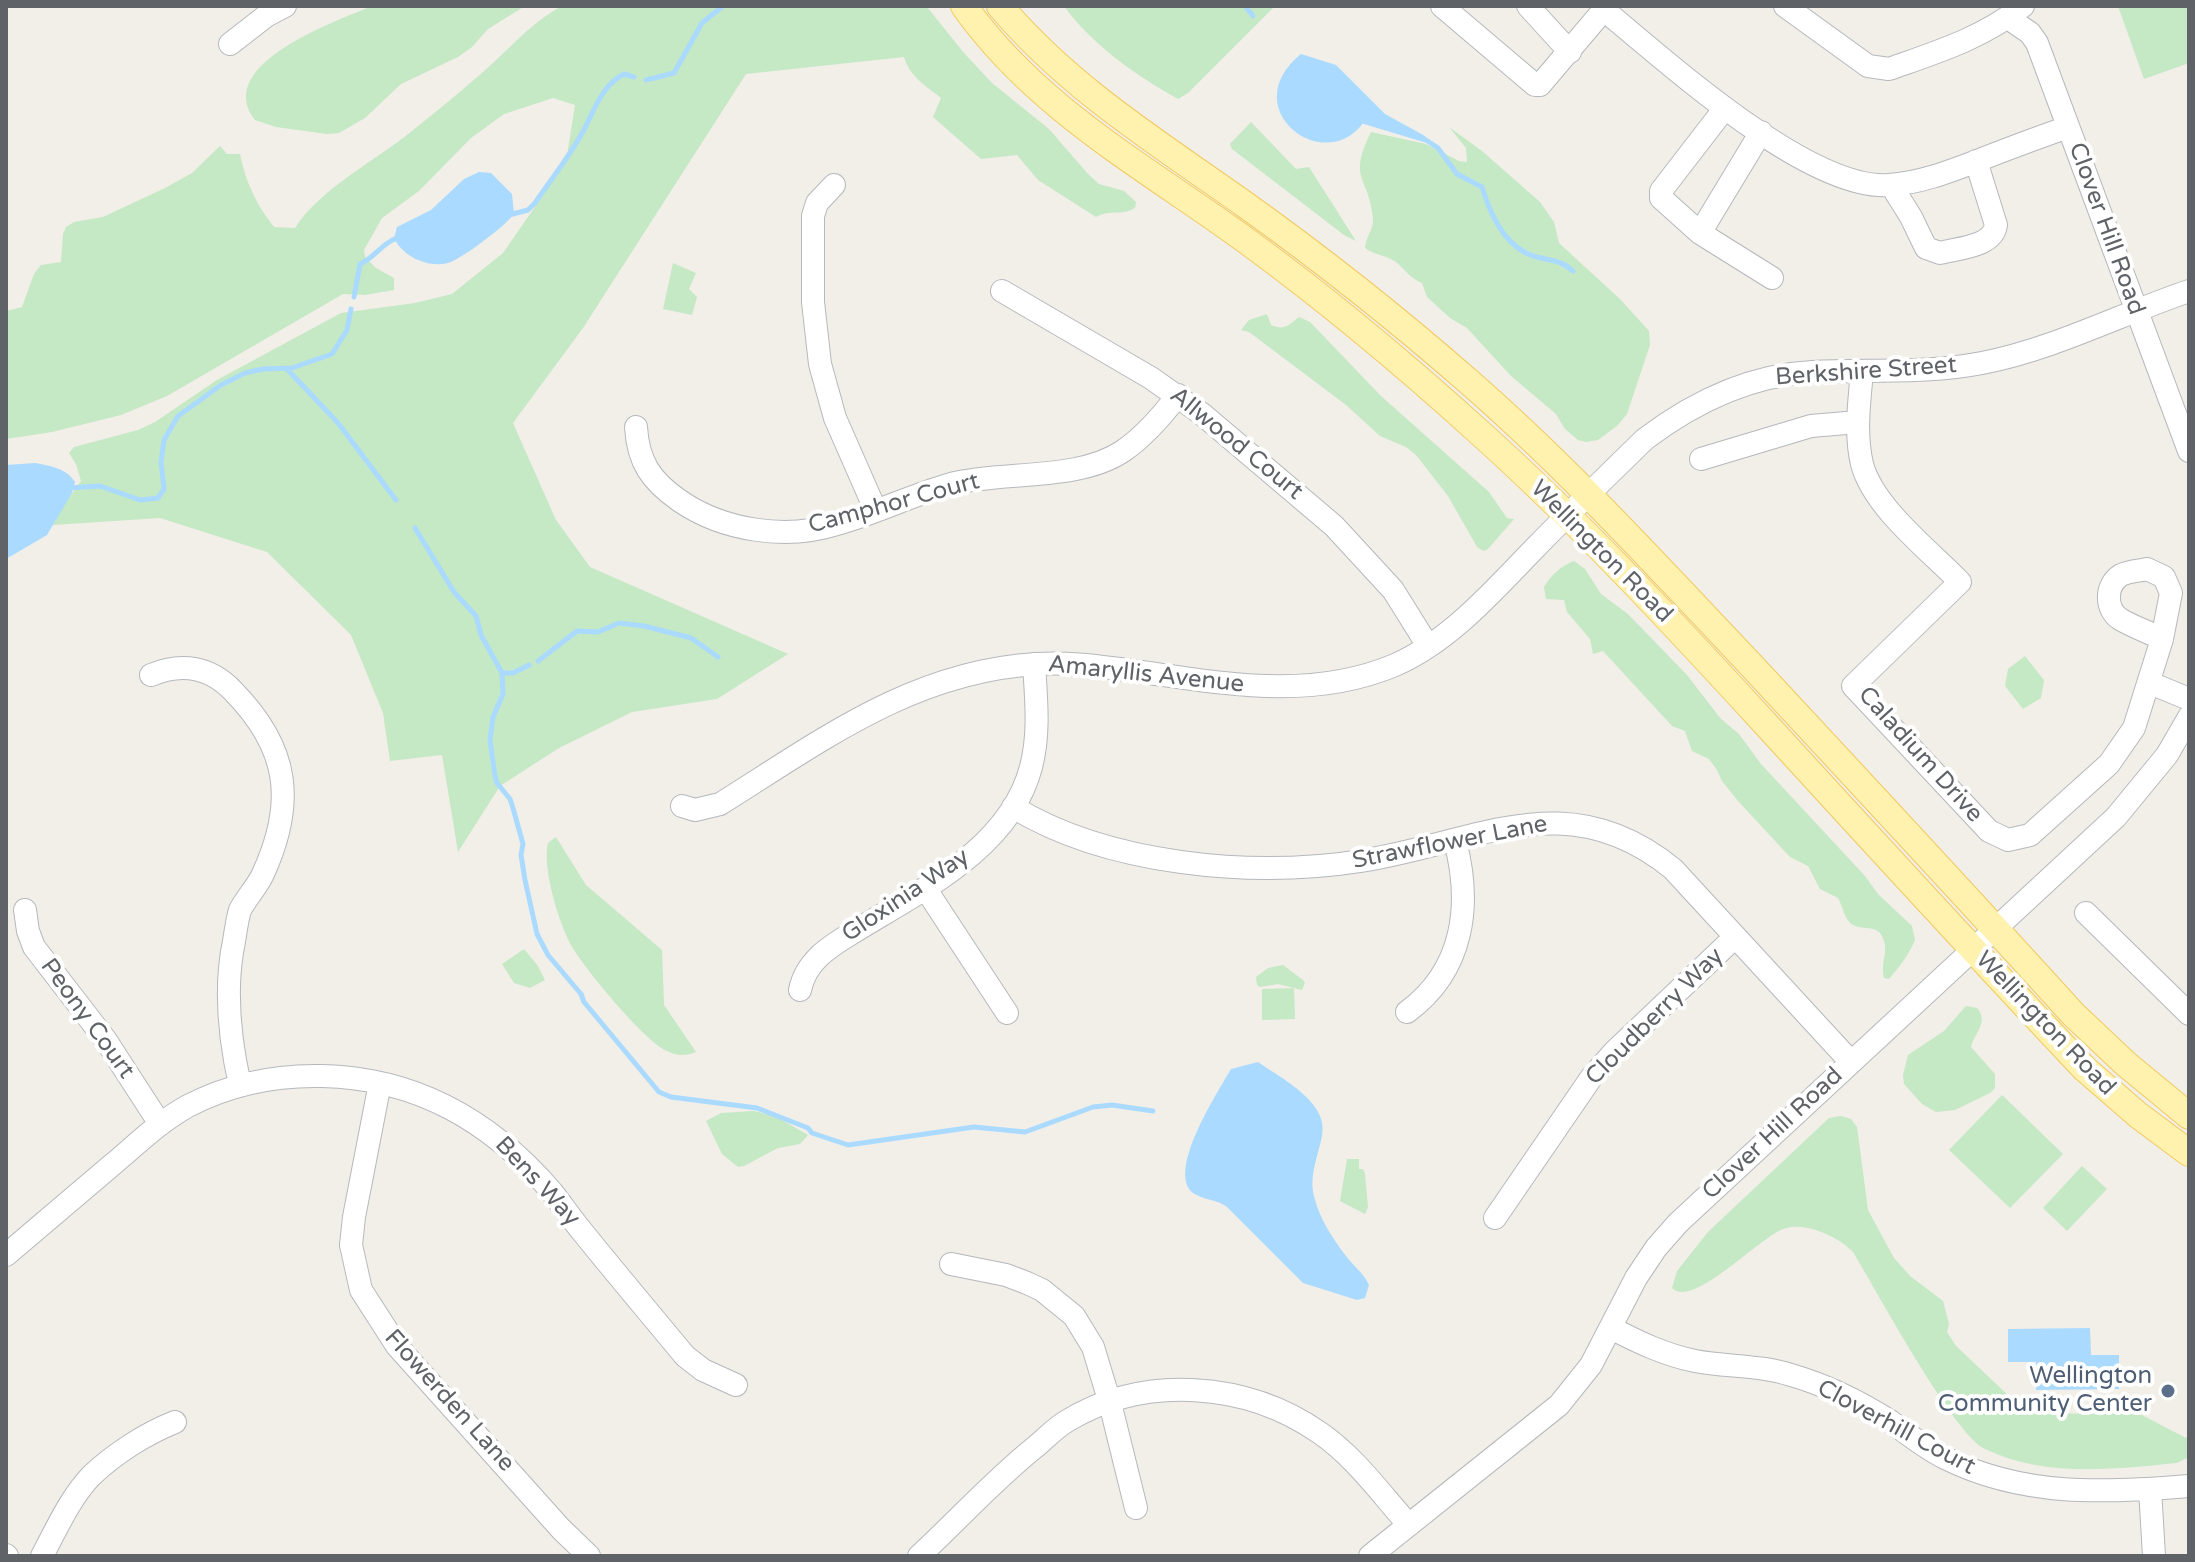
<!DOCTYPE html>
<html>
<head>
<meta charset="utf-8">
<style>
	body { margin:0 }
	#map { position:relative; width:2195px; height:1562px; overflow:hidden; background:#f1efe8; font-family:"Varela Round",sans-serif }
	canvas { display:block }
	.frame { position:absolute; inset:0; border:8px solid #5f6368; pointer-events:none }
</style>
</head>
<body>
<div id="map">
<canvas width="2195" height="1562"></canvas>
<div class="frame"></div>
</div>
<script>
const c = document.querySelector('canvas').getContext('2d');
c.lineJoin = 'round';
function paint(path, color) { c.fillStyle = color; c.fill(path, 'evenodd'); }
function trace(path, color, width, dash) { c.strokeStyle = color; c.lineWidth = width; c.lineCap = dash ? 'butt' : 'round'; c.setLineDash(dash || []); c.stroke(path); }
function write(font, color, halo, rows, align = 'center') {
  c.font = font + ' "Varela Round",sans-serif'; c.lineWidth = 8; c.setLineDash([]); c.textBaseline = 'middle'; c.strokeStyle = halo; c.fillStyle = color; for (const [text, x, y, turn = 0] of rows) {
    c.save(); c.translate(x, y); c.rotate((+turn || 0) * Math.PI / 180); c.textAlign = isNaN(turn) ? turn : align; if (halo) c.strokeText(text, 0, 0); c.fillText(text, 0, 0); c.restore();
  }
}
const green = new Path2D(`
	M 372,6 L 525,6 L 488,29 L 472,47 L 458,57 L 401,84 L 365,118 L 339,133 L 327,134 L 276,127 L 255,120 C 212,64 337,21 372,6 Z
	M 562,6 L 927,7 L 964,53 L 992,83 L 1049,129 L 1088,174 L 1099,184 L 1124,191 L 1136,202 L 1135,208 C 1123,216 1110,209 1096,217 L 1038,180 L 1017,155 L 981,159 L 933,117 L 941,98 C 926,86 910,77 904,57 L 746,74 L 583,328 L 513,423 L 556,520 L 590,567 L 788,654 L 717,699 L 632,712 L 559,748 L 500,786 L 458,852 L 442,755 L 390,761 L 383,713 L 351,635 L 267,552 L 160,518 L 53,525 L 60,510 L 81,481 L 76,464 L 69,453 L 74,447 L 138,430 L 155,422 L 217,380 L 341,313 L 415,303 L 452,294 L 503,253 L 566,162 L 575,105 L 553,98 L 504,114 L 471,138 L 419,191 L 382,218 L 364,250 L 365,257 L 376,268 L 394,278 L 394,290 L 365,295 L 343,294 L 167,396 L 121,415 L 52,432 L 6,439 L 6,311 L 22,307 L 34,274 L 41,265 L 61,262 L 63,234 L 66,227 L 74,222 L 103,217 L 165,188 L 192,173 L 220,146 L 227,154 L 240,154 C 246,183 256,204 274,227 L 295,228 C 320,189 376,160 412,131 C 436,112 460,92 483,72 C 511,48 529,24 562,6 Z
	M 1064,6 L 1275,6 L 1188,93 L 1178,99 C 1137,76 1091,44 1064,6 Z
	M 2118,6 L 2189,6 L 2189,63 L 2144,79 Z
	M 1251,122 L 1296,169 L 1309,167 L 1356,241 L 1344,235 L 1232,149 L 1230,144 Z
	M 1449,127 L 1482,151 L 1540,202 L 1554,222 L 1559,243 L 1621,300 L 1649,331 L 1650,345 L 1627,414 L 1617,426 L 1598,440 L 1586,442 L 1578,440 L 1565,429 L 1556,414 L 1511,376 L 1467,328 L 1450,318 L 1427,297 L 1422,283 C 1407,276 1407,271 1396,262 C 1386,255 1374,255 1365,248 C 1366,236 1374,229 1373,218 C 1369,176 1347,180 1371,132 L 1426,144 L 1459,161 L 1467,162 L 1466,148 Z
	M 673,263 L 696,273 L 689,289 L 697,297 L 692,315 L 663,309 Z
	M 1267,314 L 1271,325 C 1284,331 1289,325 1299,317 L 1310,322 L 1381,396 L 1489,492 L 1507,518 L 1514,519 L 1488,549 L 1484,551 L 1477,547 L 1448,496 L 1416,455 L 1406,447 L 1380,436 L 1346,405 L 1249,332 L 1241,330 L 1249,320 Z
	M 1574,561 L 1585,569 L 1601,594 L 1628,614 L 1687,675 L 1721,719 L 1739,734 L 1761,764 L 1865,876 L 1878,894 L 1912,926 L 1915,940 C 1908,956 1900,966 1889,979 L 1884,978 C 1880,965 1888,953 1884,941 C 1879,923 1865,931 1853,925 C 1844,920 1843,906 1838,898 L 1820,889 L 1808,866 L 1790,857 L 1738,801 L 1722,781 L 1717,770 L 1709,759 L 1692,751 L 1685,731 L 1672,726 L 1603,651 L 1593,654 L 1590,639 L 1567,612 L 1564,600 L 1546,599 L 1544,587 C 1551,575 1561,566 1574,561 Z
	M 2025,656 L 2044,680 L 2041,698 L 2023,709 L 2005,686 L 2008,669 Z
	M 556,837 L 586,885 L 662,950 L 664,1005 L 696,1052 C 685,1056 677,1056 667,1051 C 645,1042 583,967 571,945 C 559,923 542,868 548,843 Z
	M 524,949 L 538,966 L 545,980 L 530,988 L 514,983 L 502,964 Z
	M 1283,965 L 1303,980 L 1305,983 L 1302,990 L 1278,984 L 1260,987 L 1257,985 L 1256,977 L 1268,968 Z
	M 1294,988 L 1295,1019 L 1262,1020 L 1262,989 Z
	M 1966,1006 L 1977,1008 C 1989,1022 1975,1032 1971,1047 L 1995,1074 L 1995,1088 L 1990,1093 L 1955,1110 L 1936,1112 L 1922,1104 L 1904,1084 L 1903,1075 L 1908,1055 L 1944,1031 Z
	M 2002,1095 L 2063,1154 L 2010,1208 L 1949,1150 Z
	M 754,1111 L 775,1116 L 808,1135 L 800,1144 L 778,1148 L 744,1166 L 738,1167 L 722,1154 L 706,1121 L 721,1113 Z
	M 1841,1116 L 1851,1119 L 1857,1127 L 1868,1210 L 1894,1258 L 1910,1276 L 1943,1301 L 1949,1324 L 1947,1332 L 1956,1346 L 2028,1414 L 2138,1413 L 2186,1438 L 2189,1437 L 2189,1457 L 2177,1463 C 2114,1469 2045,1478 1985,1449 C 1954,1435 1875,1288 1853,1252 C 1839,1237 1807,1222 1786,1228 C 1762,1234 1693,1310 1672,1288 L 1677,1271 L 1708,1232 L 1829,1118 Z
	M 1347,1159 L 1359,1159 L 1359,1169 L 1363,1169 L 1365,1174 L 1368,1207 L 1365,1214 L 1340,1201 Z
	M 2082,1166 L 2107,1189 L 2067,1231 L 2043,1208 Z`);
const water = new Path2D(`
	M 1301,54 L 1336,65 L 1385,114 L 1425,136 L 1426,140 L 1364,122 C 1324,178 1234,108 1301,54 Z
	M 479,172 L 491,173 L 512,194 L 514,214 C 505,226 462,259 448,263 C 428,268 403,257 394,238 L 397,227 L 431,210 L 464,179 Z
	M 35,463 C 51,466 66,468 75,482 L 72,493 L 47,535 L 6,559 L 6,465 Z
	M 1258,1062 C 1281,1078 1330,1103 1322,1136 C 1318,1156 1309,1176 1314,1196 C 1319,1218 1333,1239 1346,1256 C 1354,1267 1363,1272 1369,1285 L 1365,1298 L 1357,1300 L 1303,1283 L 1227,1207 C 1217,1199 1203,1200 1193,1193 C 1166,1171 1218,1092 1231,1069 Z
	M 2090,1328 L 2091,1355 L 2119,1355 L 2119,1389 L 2036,1390 L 2036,1362 L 2008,1362 L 2008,1329 Z`);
const stream = new Path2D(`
	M 1245,6 L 1253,16
	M 646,80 L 674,73 L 702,23 L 723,6
	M 1363,121 L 1426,140 L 1438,148 L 1457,174 L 1482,187 C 1490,214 1504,246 1533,256 C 1549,261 1560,259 1573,271
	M 509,215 L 528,210 L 535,203 C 550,181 568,158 581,135 C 594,113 600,86 624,74 L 634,77
	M 354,297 L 360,264 C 376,257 383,241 401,237
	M 287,369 L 338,423 L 396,500
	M 67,488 L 100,486 L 140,500 L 158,498 L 164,489 L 161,462 L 164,440 L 178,416 L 221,385 L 245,373 L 263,369 L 292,368 L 332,354 L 347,330 L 351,309
	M 415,528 L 454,592 L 476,616 L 481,635 L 502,673 L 503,694 L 493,717 L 490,740 L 495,776 L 497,783 L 510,799 L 513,808 L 523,844 L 521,855 L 525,880 L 537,934 L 548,955 L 581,994 L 584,1002 L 659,1092 L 671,1097 L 757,1108 L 808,1128 L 812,1133 L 848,1145 L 974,1127 L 1025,1132 L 1093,1107 L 1112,1105 L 1153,1111
	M 538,661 L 577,631 L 598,632 L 619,623 L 644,626 L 691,638 L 718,657
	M 502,673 L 513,673 L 529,665`);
const minor = new Path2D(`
	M 1442,6 L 1535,85 L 1540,85 L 1607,6
	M 1528,6 L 1570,52
	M 1785,6 L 1868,66 L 1889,69 C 1937,52 1983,38 2023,6
	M 1604,10 C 1666,61 1809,191 1889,185 C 1920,183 1948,172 1977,161 C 2007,149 2037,138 2068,127
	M 2008,18 L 2030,33 L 2037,43 L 2189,451
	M 230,44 L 266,16 L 285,6
	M 1725,108 L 1661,191 L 1661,198 L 1700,233 L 1772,278
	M 834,185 L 817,203 L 813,216 L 813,302 L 820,364 L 835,418 L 875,509
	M 1891,185 L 1911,217 L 1926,248 L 1940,253 C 1958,248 1993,247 1996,225 L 1976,161
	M 1700,233 L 1761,132
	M 1002,291 L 1151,378 L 1202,414 L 1334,526 L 1393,590 L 1428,646
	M 1862,372 C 1859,403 1855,434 1862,464 C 1873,507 1930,551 1960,582 L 1853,686 L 1989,831 L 2008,840 L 2030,835 L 2109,764 L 2134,728 L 2162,639
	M 636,427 C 638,462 651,481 680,501 C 724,531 786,540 837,524 C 876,513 912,495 951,484 C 1003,471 1079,481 1123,451 C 1145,436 1162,416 1178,395
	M 1701,459 L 1811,426 L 1858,422
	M 2147,569 L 2164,577 L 2171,593 L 2162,639 C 2149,632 2133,627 2120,619 C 2105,609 2105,585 2121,575 C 2129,571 2139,571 2147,569 Z
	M 151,675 C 182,662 210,667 233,691 C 289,748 296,802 263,874 C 257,887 246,898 240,910 C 236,923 235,939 232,952 C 225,997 230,1041 240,1085
	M 2150,683 L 2189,699
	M 682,806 L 695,810 L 720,804 C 821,741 913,671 1037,664 C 1067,662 1097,666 1127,670 C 1218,682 1307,702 1395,665 C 1450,641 1493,591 1534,549 C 1570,512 1608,475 1645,439 C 1694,402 1751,375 1812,372 C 1870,369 1926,374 1982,363 C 2054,349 2121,314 2189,291
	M 1013,807 C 1108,865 1252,878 1361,861 C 1477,843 1567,782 1673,869 L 1850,1061
	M 925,888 L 1007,1013
	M 25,910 L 28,931 L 34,947 L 105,1039 L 160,1124
	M 2086,913 L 2189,1014
	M 800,990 C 806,961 829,947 852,933 C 918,892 1010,849 1031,767 C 1040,733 1036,698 1034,664
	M 1407,1012 C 1464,970 1472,905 1455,841
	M 380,1083 L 354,1217 L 351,1245 L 361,1290 L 397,1346 L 561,1529 L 589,1556
	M 1495,1218 L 1591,1078 L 1614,1052 L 1735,937
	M 6,1255 C 41,1225 77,1195 112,1165 C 137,1144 159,1122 188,1106 C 230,1084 275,1075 322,1076 C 417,1078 491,1121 552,1192 C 563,1206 573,1221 585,1235 C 618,1276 652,1316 685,1356 L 703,1370 L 736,1385
	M 951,1264 L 1006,1275 L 1027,1283 L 1042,1290 L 1074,1316 L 1093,1347 L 1110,1403 L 1136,1508
	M 1611,1328 C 1638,1342 1665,1355 1695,1361 C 1727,1367 1760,1365 1791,1375 C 1826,1385 1860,1402 1890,1421 C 1908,1434 1925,1448 1945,1458 C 2023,1497 2105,1493 2189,1486
	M 2150,1489 L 2154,1556
	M 6,1555 L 7,1556
	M 42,1556 C 56,1530 70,1498 91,1476 C 114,1454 145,1434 175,1422
	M 919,1556 C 958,1520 993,1481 1034,1448 C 1045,1439 1055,1428 1067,1421 C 1145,1374 1247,1382 1320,1433 C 1355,1457 1381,1494 1409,1525
	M 1370,1556 L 1559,1405 L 1591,1365 L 1636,1278 L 1656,1248 L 1678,1223 L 2116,817 L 2167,755 L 2189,717`);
const major = new Path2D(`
	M 964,6 C 1036,108 1145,167 1244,239 C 1325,298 1404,364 1479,432 C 1579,522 1671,621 1762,720 C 1869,837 1976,954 2085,1069 L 2138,1115 L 2189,1153
	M 1000,6 C 1070,89 1160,144 1247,206 C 1324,261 1397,319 1468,381 C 1569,469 1659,568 1751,665 C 1859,781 1967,897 2073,1014 L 2126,1064 L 2189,1116`);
const markers = [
	[2168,1391,8,"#5c6f8a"]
];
const streetNames = [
	["Clover Hill Road",2106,229,70],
	["Berkshire Street",1866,372,-4],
	["Allwood Court",1236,444,39],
	["Camphor Court",894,504,-15],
	["Wellington Road",1601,552,45],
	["Amaryllis Avenue",1146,675,6],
	["Caladium Drive",1920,755,48],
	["Strawflower Lane",1450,843,-11],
	["Gloxinia Way",906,896,-34],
	["Cloudberry Way",1655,1017,-45],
	["Peony Court",87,1019,54],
	["Wellington Road",2045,1024,46],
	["Clover Hill Road",1773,1134,-43],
	["Bens Way",537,1182,47],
	["Flowerden Lane",449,1401,48],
	["Cloverhill Court",1896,1428,28]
];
const serviceNames = [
	["Wellington",2152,1377],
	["Community Center",2152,1405]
];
paint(green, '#c5e8c5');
paint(water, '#aadaff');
trace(stream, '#aadaff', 5);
trace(minor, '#b5b8bc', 24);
trace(major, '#f2c960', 28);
trace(minor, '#fff', 22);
trace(major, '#fff2af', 26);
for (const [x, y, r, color] of markers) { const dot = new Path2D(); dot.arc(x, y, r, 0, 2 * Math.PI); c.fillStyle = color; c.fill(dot); trace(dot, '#fff', 3); }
write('24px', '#5f6368', '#fff', streetNames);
write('24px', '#4e5e75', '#fff', serviceNames, 'right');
</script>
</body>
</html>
